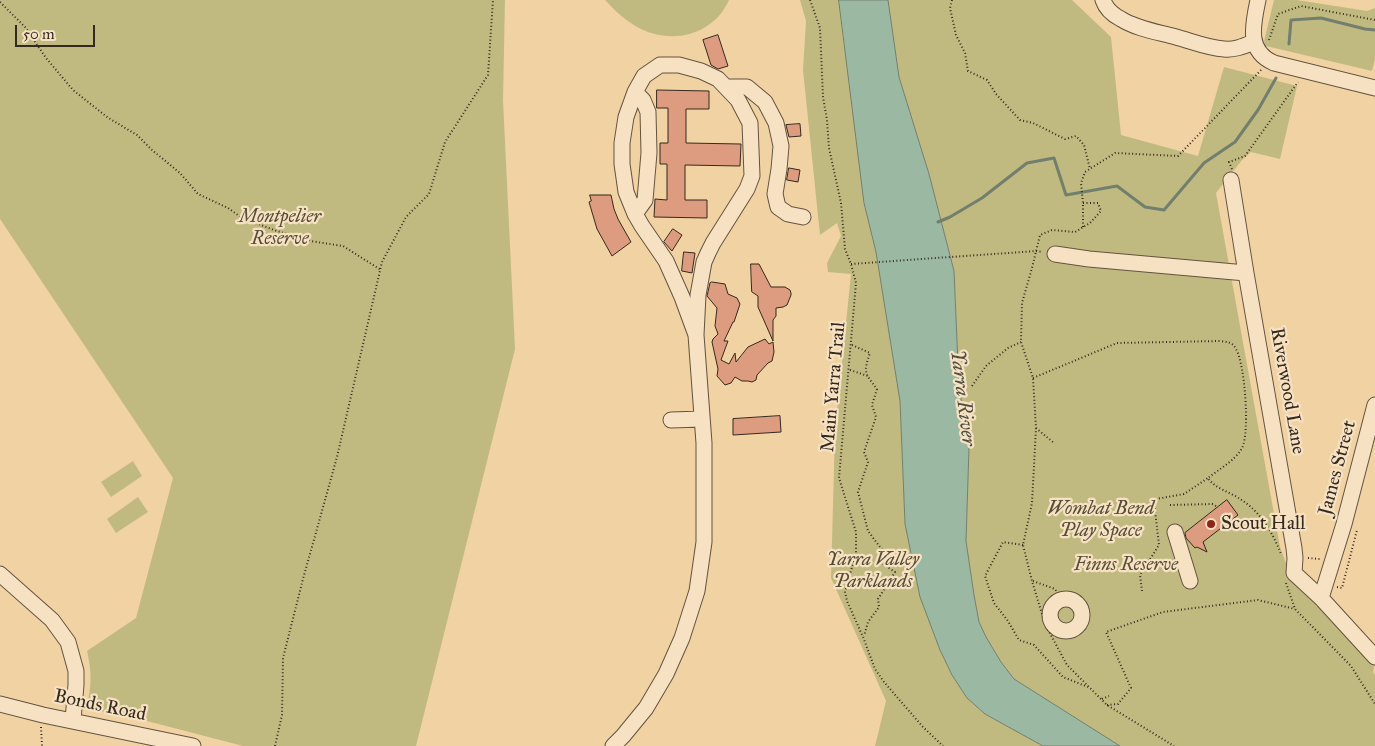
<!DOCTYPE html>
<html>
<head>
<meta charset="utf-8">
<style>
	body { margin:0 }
	#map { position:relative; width:1375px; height:746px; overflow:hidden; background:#f1d2a3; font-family:"IM FELL Great Primer",serif }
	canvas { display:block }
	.scale { position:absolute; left:15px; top:25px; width:80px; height:22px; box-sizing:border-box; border:2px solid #34291f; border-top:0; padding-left:6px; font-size:15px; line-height:18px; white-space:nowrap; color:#34291f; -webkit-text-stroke:4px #f6e2c3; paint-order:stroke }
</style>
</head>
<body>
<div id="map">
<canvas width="1375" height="746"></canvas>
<div class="scale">50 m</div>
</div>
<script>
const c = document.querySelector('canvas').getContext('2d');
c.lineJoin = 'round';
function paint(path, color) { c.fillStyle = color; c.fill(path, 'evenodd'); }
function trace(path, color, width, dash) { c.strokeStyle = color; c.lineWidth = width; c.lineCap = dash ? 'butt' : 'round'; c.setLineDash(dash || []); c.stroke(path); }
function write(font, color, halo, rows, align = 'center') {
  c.font = font + ' "IM FELL Great Primer",serif'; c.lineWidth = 4.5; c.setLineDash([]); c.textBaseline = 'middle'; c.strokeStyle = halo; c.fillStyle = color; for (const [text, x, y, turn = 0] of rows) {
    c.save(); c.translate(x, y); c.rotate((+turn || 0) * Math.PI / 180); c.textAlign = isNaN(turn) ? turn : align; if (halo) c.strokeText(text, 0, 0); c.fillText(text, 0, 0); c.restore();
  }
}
const green = new Path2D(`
	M 0,0 L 505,0 L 503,100 L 515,349 L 416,746 L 243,746 L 147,721 L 94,710 L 88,700 C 92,683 91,668 87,651 L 136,618 L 173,478 L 0,219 Z
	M 605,0 L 729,0 C 714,34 674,45 641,29 C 627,22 615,11 605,0 Z
	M 800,0 L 839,0 L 864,203 L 876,252 L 900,401 L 905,524 L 920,597 L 940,650 L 952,675 L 967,698 L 985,714 L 1043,746 L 875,746 L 886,701 L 831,578 L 835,431 L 851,274 L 828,272 L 827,263 L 841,236 L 837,223 L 820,235 L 803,70 L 806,21 Z
	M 888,0 L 1072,0 L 1111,37 L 1121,135 L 1198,156 L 1224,67 L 1297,86 L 1280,159 L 1251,152 L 1242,160 L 1216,193 L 1280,547 L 1293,582 L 1315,602 L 1375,664 L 1373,672 L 1375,675 L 1375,746 L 1120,746 L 1014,679 L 1001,662 L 986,637 L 979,622 L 974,595 L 966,541 L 969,448 L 959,387 L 954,271 L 929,174 L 899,77 Z
	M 1274,0 L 1297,0 L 1367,11 L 1375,8 L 1375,59 L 1372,71 L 1266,46 L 1264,41 Z
	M 133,461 L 142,476 L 111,497 L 101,482 Z
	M 138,497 L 148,512 L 116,533 L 107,519 Z`);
const water = new Path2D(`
	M 839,0 L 888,0 L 899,77 L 929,174 L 954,271 L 959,387 L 969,448 L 966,541 L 974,595 L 979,622 L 986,637 L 1001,662 L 1014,679 L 1120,746 L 1043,746 L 985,714 L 967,698 L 952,675 L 940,650 L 920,597 L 905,524 L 900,401 L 876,252 L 864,203 Z`);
const stream = new Path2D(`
	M 1289,44 L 1291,20 L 1321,18 L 1365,29 L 1375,30
	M 938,222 L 950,217 L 982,198 L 1027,163 L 1054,158 L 1066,195 L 1117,186 L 1145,207 L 1164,210 L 1204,163 L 1235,142 L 1258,110 L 1276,78`);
const building = new Path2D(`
	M 718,35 L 728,66 L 718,69 L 711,65 L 703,40 Z
	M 657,90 L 709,91 L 709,109 L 686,109 L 686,143 L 741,144 L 740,166 L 685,165 L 685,200 L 707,200 L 707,218 L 654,217 L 655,199 L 667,200 L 667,164 L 660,164 L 660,143 L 668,143 L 668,108 L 657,108 Z
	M 800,124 L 801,136 L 789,137 L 786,125 Z
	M 789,168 L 800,170 L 798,182 L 787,180 Z
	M 590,195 L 611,195 L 614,209 L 618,219 L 631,242 L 612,256 L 597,229 L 589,202 L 591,201 Z
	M 673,229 L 682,235 L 672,251 L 664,242 Z
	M 684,252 L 695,253 L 692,273 L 682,271 Z
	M 751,264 L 759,264 L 771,287 L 785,287 L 790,290 L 791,293 L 791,295 L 787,305 L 783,307 L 776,308 L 776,316 L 773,320 L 773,341 L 758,307 L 758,296 L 752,292 Z
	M 712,282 L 725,284 L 728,294 L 737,298 L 740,304 L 734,322 L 733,322 L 724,341 L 728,341 L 721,360 L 729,364 L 735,353 L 736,362 L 748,347 L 765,339 L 769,344 L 773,342 L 774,352 L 772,361 L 768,363 L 757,375 L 756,380 L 752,382 L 748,381 L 742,381 L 735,377 L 731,383 L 725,385 L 717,376 L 718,369 L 712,342 L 713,339 L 718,334 L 715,326 L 717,308 L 707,296 L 710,283 Z
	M 780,416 L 781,432 L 733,435 L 733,419 Z
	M 1227,500 L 1238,515 L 1203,542 L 1207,552 L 1197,547 L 1195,548 L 1186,538 L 1185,533 Z`);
const path = new Path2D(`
	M 810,0 L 820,28 L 823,97 L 827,120 L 829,148 L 841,203 L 845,249 L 851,264 L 856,283 L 839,478 L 856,532 L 856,553 L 845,592 L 847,601 L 863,637 L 875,669 L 884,682 L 923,727 L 943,746
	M 952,0 L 950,8 L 956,35 L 965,53 L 968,71 L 987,80 L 996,94 L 1020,120 L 1033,123 L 1065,139 L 1076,136 L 1084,145 L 1090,169
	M 0,2 L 25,27 L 46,58 L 73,90 L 107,117 L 137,135 L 152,150 L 180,173 L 198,194 L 228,208 L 242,218 L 274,230 L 310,241 L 343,246 L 381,270
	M 1269,40 L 1278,14 L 1301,6 L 1375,20
	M 1232,169 L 1229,162 L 1245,156 L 1298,82
	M 1083,203 L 1098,203 L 1101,211 L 1090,223 L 1075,232 L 1052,230 L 1040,235 L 1032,268 L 1022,303 L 1021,342 L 1033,378 L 1036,428 L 1032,503 L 1023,545 L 1032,581 L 1045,624 L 1067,665 L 1107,705 L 1174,746
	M 1083,227 L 1083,203 L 1081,183 L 1085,172 L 1115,153 L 1178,156 L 1262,69
	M 851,264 L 1036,251 L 1043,252
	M 852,345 L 870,353 C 863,373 865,373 877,389 L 872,405 L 876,417 L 864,452 L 868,462 L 858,492 L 868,531 L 883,551 L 880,562 L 895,572 L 878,599 L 879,607 L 868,622 L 864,636
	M 850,370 L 868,376
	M 1033,378 L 1117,343 L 1220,341 C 1227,342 1233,342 1236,349 C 1245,364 1250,433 1242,448 C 1235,461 1219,469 1208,478 C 1214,488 1230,492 1240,499 C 1260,511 1273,533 1281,554
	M 972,386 L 986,366 L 1008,348 L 1021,342
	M 1036,428 L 1054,443
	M 1170,505 L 1212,504 L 1218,507
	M 1023,545 L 1003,542 L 985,576 L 994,603 L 1008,621 L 1019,640 L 1034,645 L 1063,677 L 1088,687
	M 1308,558 L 1320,559
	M 1033,581 L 1055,589 L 1061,599
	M 1286,583 L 1295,609 L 1351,666 L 1375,704
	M 1337,587 L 1342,588 L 1357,530
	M 1142,591 L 1140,575 L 1159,545 L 1154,502 L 1156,499 L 1184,494 L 1208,478
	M 1102,699 L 1109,696
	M 1107,705 L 1118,704 L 1131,688 L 1106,632 L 1163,612 L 1258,600 L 1295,609
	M 41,727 L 42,746
	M 275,746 L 282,715 L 283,658 L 303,579 L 337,457 L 382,262 L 406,217 L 429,194 L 445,142 L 488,75 L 493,0`);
const minor = new Path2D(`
	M 1103,0 C 1106,9 1113,15 1121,19 C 1137,29 1158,32 1176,37 C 1191,41 1208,48 1224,49 C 1235,50 1244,46 1254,42
	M 1258,0 C 1253,24 1246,51 1274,63 L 1375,88
	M 726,87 L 747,87 L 765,102 L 776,123 L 781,146 L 779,169 L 775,194 L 778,207 L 788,214 L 803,217
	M 1231,180 L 1246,273 L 1294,548 L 1295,558 L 1294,573 L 1321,598 L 1375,657
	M 635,214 L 645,200 L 649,153 L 648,112 L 643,100 L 635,92
	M 1055,254 L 1089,259 L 1246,273
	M 671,420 L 702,419
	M 1175,532 L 1190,581
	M 0,574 L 52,620 L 68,642 L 76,671 L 76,685 L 73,720
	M 1321,598 L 1344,524 L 1375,405
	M1050 615a16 16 0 1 1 32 0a16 16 0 1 1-32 0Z
	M 0,704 L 43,715 L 193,746
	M 613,746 L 623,736 L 646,708 L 666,674 L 682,638 L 697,591 L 704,542 L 704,443 L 696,335 L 698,295 L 704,262 L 708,253 L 713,243 L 747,189 L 752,176 L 750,123 L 738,100 L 718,79 L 701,71 L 679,65 L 660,65 L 644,76 L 635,92 L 626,117 L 622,143 L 622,164 L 626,192 L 635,214 L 642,226 L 666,261 L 682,297 L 696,335`);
const markers = [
	[1211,524,5,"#8f2418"]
];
const parkNames = [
	["Montpelier",280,217],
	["Reserve",280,239],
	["Wombat Bend",1101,509],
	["Play Space",1101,531],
	["Yarra Valley",873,560],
	["Parklands",873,582],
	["Finns Reserve",1126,565]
];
const streetNames = [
	["Main Yarra Trail",834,387,-85],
	["Riverwood Lane",1287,391,80],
	["James Street",1338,468,-75],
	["Bonds Road",100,706,12]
];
const poiNames = [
	["Scout Hall",1221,524]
];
const waterNames = [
	["Yarra River",962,398,83]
];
paint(green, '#c1ba80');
paint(water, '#9bb8a2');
trace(water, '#727f6e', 1);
trace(stream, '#727f6e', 3);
paint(building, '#dd9b7f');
trace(building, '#34291f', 1);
trace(minor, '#635340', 17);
trace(path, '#34291f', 2, [1, 2.5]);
trace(minor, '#f6e2c3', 15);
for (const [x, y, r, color] of markers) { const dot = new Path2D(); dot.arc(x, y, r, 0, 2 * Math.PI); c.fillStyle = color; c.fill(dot); trace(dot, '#f6e2c3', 2); }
write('italic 19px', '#574d37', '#f6e2c3', parkNames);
write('19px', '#34291f', '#f6e2c3', streetNames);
write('19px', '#34291f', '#f6e2c3', poiNames, 'left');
write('italic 20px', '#4e4d40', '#f6e2c3', waterNames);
</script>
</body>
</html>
